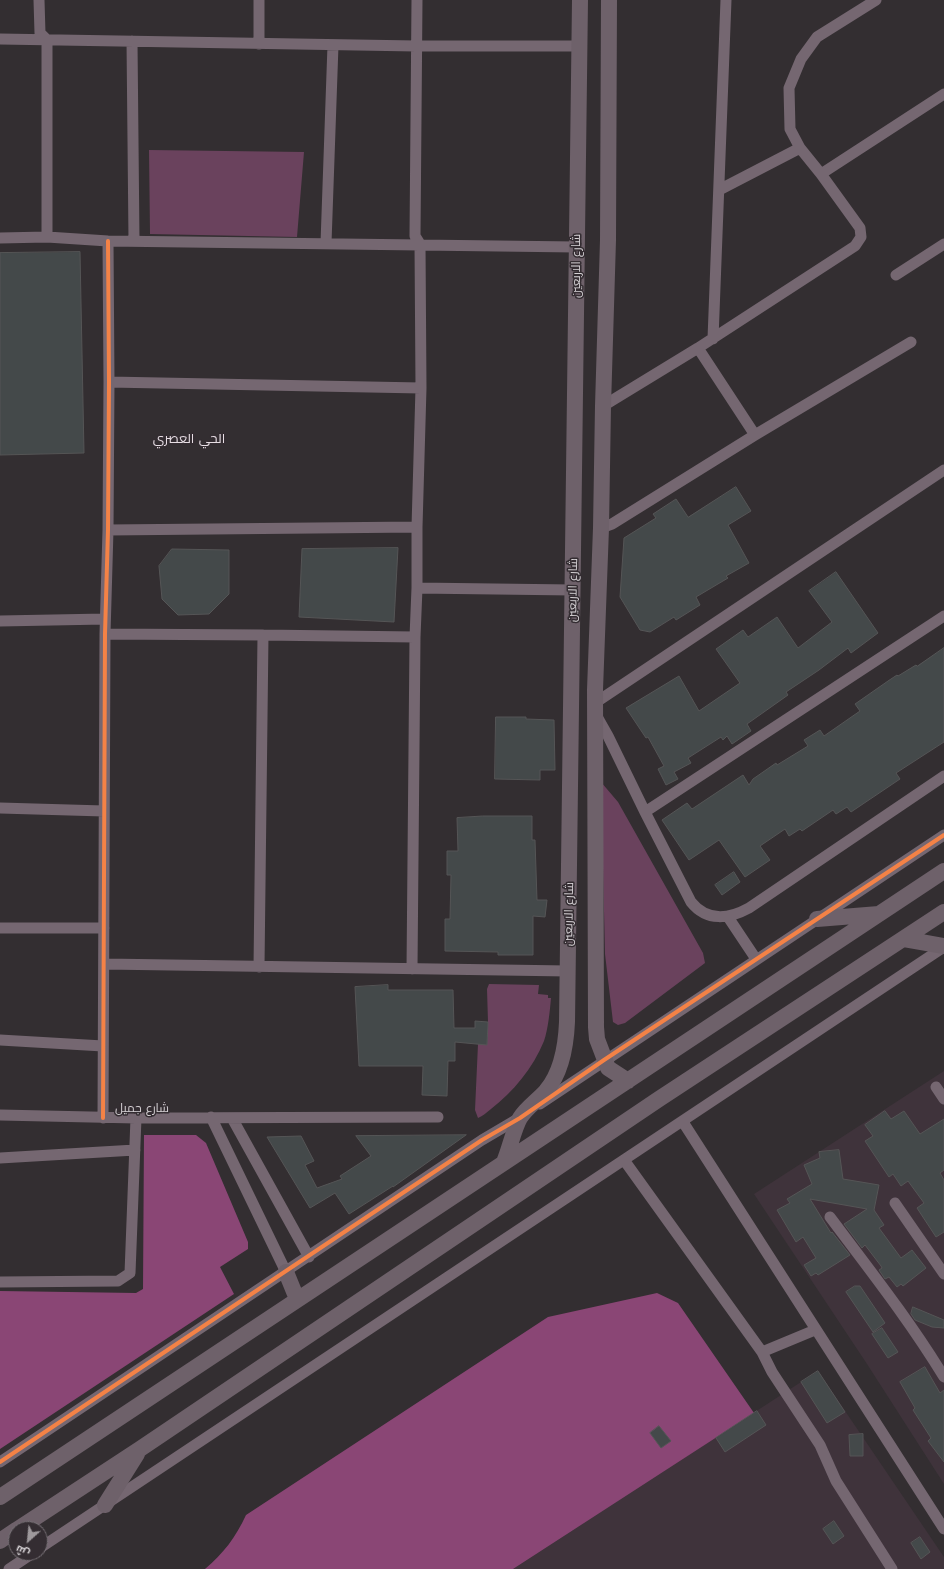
<!DOCTYPE html>
<html>
<head>
<meta charset="utf-8">
<style>
	body { margin:0 }
	#map { position:relative; width:944px; height:1569px; overflow:hidden; background:#332e31; font-family:"Work Sans",Cairo,sans-serif }
	canvas { display:block }
	.north { position:absolute; left:8px; top:1521px; width:40px; height:40px; box-sizing:border-box; background:#342d32; border:1px solid #756f74; border-radius:50%; rotate:207deg; font-size:11px; font-weight:700; line-height:16px; text-align:center; color:#d7d3d6 }
	.north::after { content:''; display:block; margin:auto; width:14px; height:18px; background:#9e999c; clip-path:polygon(50% 0,100% 100%,50% 72%,0 100%) }
</style>
</head>
<body>
<div id="map">
<canvas width="944" height="1569"></canvas>
<div class="north">ش</div>
</div>
<script>
const c = document.querySelector('canvas').getContext('2d');
c.lineJoin = 'round';
function paint(path, color) { c.fillStyle = color; c.fill(path, 'evenodd'); }
function trace(path, color, width, dash) { c.strokeStyle = color; c.lineWidth = width; c.lineCap = dash ? 'butt' : 'round'; c.setLineDash(dash || []); c.stroke(path); }
function write(font, color, halo, rows, align = 'center') {
  c.font = font + ' "Work Sans",Cairo,sans-serif'; c.lineWidth = 3; c.setLineDash([]); c.textBaseline = 'middle'; c.strokeStyle = halo; c.fillStyle = color; for (const [text, x, y, turn = 0] of rows) {
    c.save(); c.translate(x, y); c.rotate((+turn || 0) * Math.PI / 180); c.textAlign = isNaN(turn) ? turn : align; if (halo) c.strokeText(text, 0, 0); c.fillText(text, 0, 0); c.restore();
  }
}
const built = new Path2D(`
	M 944,1071 L 944,1484 L 867,1364 L 754,1194 Z
	M 818,1371 L 944,1557 L 944,1569 L 513,1569 Z`);
const green = new Path2D(`
	M 149,150 L 304,152 L 297,237 L 150,234 Z
	M 601,782 L 618,802 L 703,953 L 705,963 L 625,1023 L 618,1025 L 613,1022 L 605,954 Z
	M 489,984 L 539,985 L 538,994 L 548,995 L 548,998 L 551,998 C 550,1010 548,1030 544,1041 C 533,1068 513,1092 491,1109 C 486,1113 483,1116 478,1118 L 475,1110 L 478,1044 L 487,1044 L 488,1022 L 487,989 Z`);
const forest = new Path2D(`
	M 144,1135 L 196,1135 L 206,1143 L 248,1242 L 248,1249 L 220,1267 L 234,1294 L 0,1449 L 0,1291 L 136,1293 L 143,1289 Z
	M 657,1293 L 678,1303 L 754,1413 L 513,1569 L 205,1569 C 223,1554 236,1537 246,1515 L 548,1317 Z`);
const building = new Path2D(`
	M 80,252 L 84,453 L 0,455 L 0,253 Z
	M 736,487 L 751,511 L 728,525 L 749,563 L 726,576 L 728,578 L 696,597 L 700,605 L 676,620 L 674,617 L 650,632 L 640,630 L 620,597 L 624,538 L 656,518 L 653,514 L 676,499 L 688,517 Z
	M 398,548 L 394,622 L 299,617 L 302,549 Z
	M 172,549 L 229,550 L 229,594 L 209,614 L 178,615 L 162,599 L 159,566 Z
	M 836,572 L 878,633 L 851,653 L 848,648 L 819,670 L 786,692 L 788,695 L 747,724 L 751,731 L 732,744 L 727,736 L 723,740 L 721,737 L 688,758 L 691,763 L 674,772 L 678,779 L 666,785 L 658,769 L 664,766 L 648,737 L 646,738 L 626,708 L 679,676 L 699,711 L 740,683 L 716,649 L 743,630 L 748,637 L 777,617 L 798,648 L 832,622 L 809,591 Z
	M 944,648 L 944,742 L 896,773 L 900,779 L 851,812 L 847,807 L 836,814 L 833,810 L 802,831 L 800,829 L 789,836 L 785,829 L 760,846 L 770,860 L 745,877 L 719,840 L 689,860 L 662,820 L 687,803 L 692,809 L 743,775 L 749,785 L 753,779 L 776,763 L 777,765 L 808,746 L 804,740 L 820,730 L 824,736 L 860,711 L 855,704 L 888,681 L 897,675 L 898,676 L 916,665 L 917,666 Z
	M 496,717 L 526,717 L 526,719 L 554,720 L 555,770 L 540,770 L 540,780 L 495,779 Z
	M 483,816 L 532,816 L 532,840 L 535,840 L 537,900 L 547,900 L 545,917 L 533,916 L 533,955 L 498,955 L 498,952 L 445,951 L 445,919 L 450,919 L 451,875 L 447,875 L 447,851 L 458,851 L 457,818 Z
	M 734,872 L 740,882 L 722,895 L 715,885 Z
	M 388,985 L 388,990 L 453,990 L 454,1028 L 475,1028 L 475,1021 L 488,1022 L 487,1045 L 455,1042 L 455,1061 L 448,1061 L 447,1096 L 422,1095 L 423,1066 L 359,1066 L 355,987 Z
	M 885,1111 L 891,1119 L 904,1111 L 920,1134 L 944,1119 L 944,1170 L 940,1173 L 944,1180 L 944,1232 L 936,1237 L 917,1208 L 924,1203 L 908,1181 L 901,1186 L 893,1174 L 889,1177 L 865,1141 L 873,1136 L 865,1125 Z
	M 466,1135 L 393,1187 L 393,1186 L 349,1214 L 335,1193 L 310,1208 L 267,1137 L 301,1136 L 314,1161 L 305,1165 L 317,1188 L 342,1179 L 340,1176 L 371,1156 L 356,1136 Z
	M 839,1150 L 843,1179 L 879,1185 L 874,1210 L 884,1225 L 879,1228 L 901,1258 L 912,1250 L 926,1268 L 903,1286 L 901,1284 L 897,1287 L 889,1277 L 885,1279 L 879,1270 L 882,1268 L 881,1266 L 865,1245 L 862,1248 L 844,1224 L 867,1209 L 810,1199 L 831,1233 L 832,1232 L 850,1255 L 818,1275 L 816,1273 L 811,1276 L 804,1265 L 816,1258 L 803,1237 L 796,1242 L 777,1210 L 790,1203 L 787,1199 L 812,1184 L 804,1165 L 820,1158 L 819,1152 Z
	M 855,1286 L 860,1286 L 885,1323 L 873,1332 L 846,1292 Z
	M 913,1307 L 944,1320 L 944,1328 L 932,1327 L 915,1320 L 911,1314 Z
	M 882,1328 L 898,1352 L 888,1358 L 872,1334 Z
	M 925,1367 L 940,1393 L 944,1390 L 944,1462 L 928,1441 L 931,1438 L 913,1410 L 915,1408 L 900,1382 Z
	M 818,1371 L 845,1412 L 827,1423 L 801,1382 Z
	M 757,1411 L 766,1425 L 725,1452 L 716,1438 Z
	M 659,1426 L 671,1441 L 661,1448 L 650,1433 Z
	M 863,1434 L 863,1456 L 850,1456 L 849,1435 Z
	M 834,1521 L 844,1536 L 833,1544 L 823,1529 Z
	M 920,1537 L 930,1552 L 921,1559 L 911,1543 Z`);
const minor = new Path2D(`
	M 39,0 L 40,33 L 47,40 L 47,237
	M 0,39 L 416,46 L 579,46
	M 132,41 L 134,241
	M 259,44 L 259,0
	M 821,174 L 944,94
	M 719,190 L 800,148
	M 0,238 L 47,237 L 108,241 L 576,247
	M 326,243 L 333,45
	M 896,275 L 944,244
	M 713,339 L 726,0
	M 109,382 L 421,388
	M 603,406 L 698,348
	M 755,435 L 698,348 L 855,246 L 861,237 L 860,228 L 821,174 L 800,148 L 790,129 L 789,88 L 801,59 L 817,37 L 876,0
	M 601,528 L 612,524 L 755,435 L 911,342
	M 108,530 L 417,527
	M 417,588 L 573,590
	M 0,621 L 105,619
	M 105,634 L 263,635 L 415,637 L 412,969
	M 415,637 L 417,588 L 417,527 L 421,388 L 420,244 L 415,236 L 417,0
	M 595,703 L 944,470
	M 595,713 L 608,736 L 645,812 L 691,902 C 707,922 729,919 749,908 L 944,776
	M 0,808 L 104,811
	M 645,812 L 944,616
	M 728,917 L 756,959
	M 0,928 L 104,928
	M 105,964 L 568,971
	M 259,967 L 263,635
	M 0,1040 L 103,1046
	M 936,1087 L 944,1099
	M 540,1104 L 944,835
	M 0,1115 L 136,1118 L 438,1117
	M 211,1117 L 286,1272
	M 103,1118 L 105,634 L 108,530 L 109,382 L 108,241
	M 232,1118 L 309,1257
	M 683,1122 L 944,1529
	M 0,1158 L 135,1150
	M 624,1160 L 762,1352
	M 895,1203 L 944,1274
	M 830,1217 C 869,1269 910,1321 944,1377
	M 0,1282 L 118,1281 L 130,1273 L 136,1118
	M 815,1330 L 762,1352 L 772,1372 L 820,1445 L 836,1481 L 892,1569
	M 0,1462 L 482,1140 L 521,1117
	M 40,1548 L 944,947
	M 9,1569 L 33,1553`);
const secondary = new Path2D(`
	M 609,0 L 608,240 L 603,406 L 601,528 L 595,690 L 596,1027 L 597,1039 L 608,1068 L 628,1081
	M 817,919 L 879,914
	M 904,939 L 944,946
	M 504,1162 C 509,1151 514,1128 520,1118 C 526,1108 538,1100 546,1091 C 562,1072 566,1046 567,1022 L 580,0
	M 286,1272 L 297,1299
	M 0,1497 L 944,871
	M 105,1505 L 137,1454
	M 18,1529 L 140,1449 L 659,1099 L 944,912
	M 0,1541 L 16,1530`);
const cycleway = new Path2D(`
	M 103,1118 L 105,634 L 108,530 L 109,382 L 108,241
	M 0,1462 L 482,1140 L 520,1118 L 604,1060 L 944,835`);
const streetNames = [
	["شارع الاربعين",576,266,-90],
	["شارع الاربعين",573,590,-89],
	["شارع الاربعين",569,914,-89],
	["شارع جميل",142,1108]
];
const neighbourhoodNames = [
	["الحي العصري",189,439]
];
paint(built, '#3f333b');
paint(green, '#6a425d');
paint(forest, '#8a4675');
paint(building, '#44494a');
trace(building, '#555556', 1);
trace(minor, '#756771', 11);
trace(secondary, '#6e616a', 16);
trace(cycleway, '#f48246', 4);
write('12px', '#d7d3d6', '#342d32', streetNames);
write('13px', '#e7dee4', '#342d32', neighbourhoodNames);
</script>
</body>
</html>
